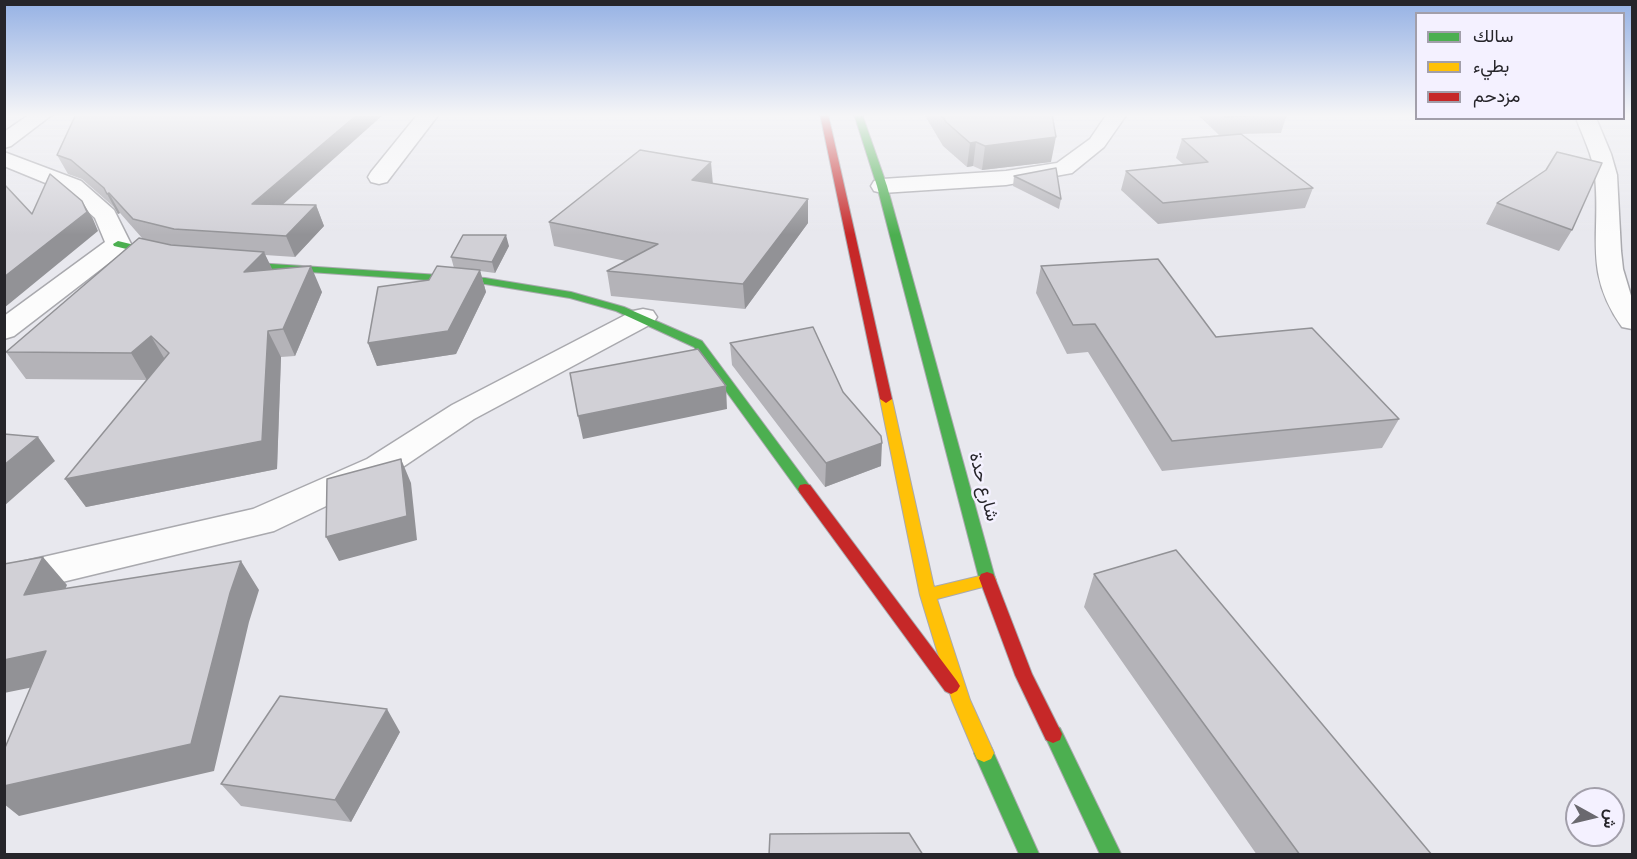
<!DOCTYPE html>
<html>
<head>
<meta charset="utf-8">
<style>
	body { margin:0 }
	#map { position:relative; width:1637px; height:859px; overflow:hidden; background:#e8e8ee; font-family:"Source Serif 4",Vazirmatn,serif }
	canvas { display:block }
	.frame { position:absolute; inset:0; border:6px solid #26252a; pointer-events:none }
	.legend { position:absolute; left:1415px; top:12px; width:210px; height:108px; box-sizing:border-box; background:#f4f1ff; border:2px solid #a29faa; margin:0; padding:8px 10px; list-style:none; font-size:18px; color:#26252a }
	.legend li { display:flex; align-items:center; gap:12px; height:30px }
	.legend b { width:30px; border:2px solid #a29faa }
	.north { position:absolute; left:1565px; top:787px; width:60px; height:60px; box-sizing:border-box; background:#f4f1ff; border:2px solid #a29faa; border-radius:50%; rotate:98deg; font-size:16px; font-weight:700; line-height:24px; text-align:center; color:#26252a }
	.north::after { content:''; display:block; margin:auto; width:21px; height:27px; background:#6a696f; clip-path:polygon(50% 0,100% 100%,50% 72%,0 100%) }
</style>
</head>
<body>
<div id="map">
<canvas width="1637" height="859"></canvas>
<div class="frame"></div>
<ul class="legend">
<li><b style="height:8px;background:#4caf50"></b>سالك</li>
<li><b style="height:8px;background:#ffc107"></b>بطيء</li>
<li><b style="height:8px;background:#c62828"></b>مزدحم</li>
</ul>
<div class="north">ش</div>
</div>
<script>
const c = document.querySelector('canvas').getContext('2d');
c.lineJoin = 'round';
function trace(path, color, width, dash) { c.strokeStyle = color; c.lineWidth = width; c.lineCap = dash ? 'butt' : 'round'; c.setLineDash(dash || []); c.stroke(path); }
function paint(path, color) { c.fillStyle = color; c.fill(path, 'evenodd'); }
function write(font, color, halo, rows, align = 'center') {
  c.font = font + ' "Source Serif 4",Vazirmatn,serif'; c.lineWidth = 5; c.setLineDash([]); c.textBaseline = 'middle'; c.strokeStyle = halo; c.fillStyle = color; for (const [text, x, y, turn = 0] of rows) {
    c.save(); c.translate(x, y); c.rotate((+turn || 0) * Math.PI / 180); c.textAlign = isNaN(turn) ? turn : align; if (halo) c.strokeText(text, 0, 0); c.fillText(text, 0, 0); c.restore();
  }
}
const street = new Path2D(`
	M 30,114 L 53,114 L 11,146 L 4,148 L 4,132 Z
	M 418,114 L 439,114 L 387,182 L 379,184 L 371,182 L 368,177 L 371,172 Z
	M 1107,114 L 1127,114 L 1104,147 L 1072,173 L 1006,185 L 882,193 L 874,191 L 871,186 L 874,181 L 882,179 L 1006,171 L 1057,163 L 1090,139 Z
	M 1576,118 L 1596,118 L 1611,154 L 1617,175 L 1621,251 L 1623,269 L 1632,299 L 1632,329 L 1622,327 C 1583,271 1601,237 1595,176 C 1593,156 1583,137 1576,118 Z
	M 4,152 L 81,181 L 114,210 L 131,244 L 127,249 L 14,336 L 4,339 L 4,316 L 105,242 L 95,218 L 65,191 L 4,166 Z
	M 643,309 L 653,311 L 657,317 L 653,323 L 474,419 L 391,475 L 274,531 L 4,596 L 4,566 L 253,509 L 367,459 L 452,405 L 633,311 Z`);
const fast = new Path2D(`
	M 854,114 L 862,114 L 887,186 L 995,578 L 993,582 L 987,584 L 981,582 L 979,578 L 877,186 Z
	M 118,241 L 176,255 L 177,257 L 172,260 L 114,246 L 113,244 Z
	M 226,261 L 485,278 L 571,292 L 624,307 L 702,341 L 812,489 L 810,493 L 800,493 L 694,347 L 616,311 L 570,298 L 485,284 L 222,266 L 222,262 Z
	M 1053,725 L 1060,728 L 1121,854 L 1100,854 L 1044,734 L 1046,728 Z
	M 984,744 L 991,747 L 1039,854 L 1019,854 L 974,753 L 977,747 Z`);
const slow = new Path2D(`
	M 886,395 L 892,399 L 934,587 L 988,574 L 994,576 L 996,580 L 994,584 L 937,599 L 970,700 L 994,753 L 991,759 L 984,762 L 977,759 L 952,700 L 920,595 L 880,399 Z`);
const jam = new Path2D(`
	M 820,114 L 828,114 L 892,399 L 886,403 L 880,399 Z
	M 805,484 L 810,485 L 957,681 L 960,686 L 957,691 L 951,694 L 945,691 L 800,493 L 798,489 L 800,485 Z
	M 987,572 L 993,574 L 995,578 L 1032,674 L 1062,734 L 1060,740 L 1053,743 L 1046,740 L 1015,675 L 979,578 L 981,574 Z`);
const wall = new Path2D(`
	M 924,114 L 1052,114 L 1051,162 L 982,170 L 973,166 L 967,167 L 943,146 Z
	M 1197,114 L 1287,114 L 1281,133 L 1241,134 L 1313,188 L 1305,208 L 1158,224 L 1121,190 L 1126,171 L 1183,164 L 1176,158 L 1182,139 L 1219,135 Z
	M 57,155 L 283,205 L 316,205 L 324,226 L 295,257 L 265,255 L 272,270 L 322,292 L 295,356 L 281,357 L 277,469 L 86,507 L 65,479 L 147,380 L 26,379 L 6,352 L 142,238 L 120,213 L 118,214 L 115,208 L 82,179 L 68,174 Z
	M 1014,176 L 1061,199 L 1059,209 L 1013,186 Z
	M 713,184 L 808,223 L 745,309 L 611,296 L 607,271 L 626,261 L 554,246 L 549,222 Z
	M 1497,203 L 1572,230 L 1559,251 L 1486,224 Z
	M 509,246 L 495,273 L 480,271 L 486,292 L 456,354 L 377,366 L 368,343 L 429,280 L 454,268 L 451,257 Z
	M 1041,266 L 1216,337 L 1399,419 L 1382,448 L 1162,471 L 1088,352 L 1067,354 L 1036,293 Z
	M 730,343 L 843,392 L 881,466 L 825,487 L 732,365 Z
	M 1094,574 L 1432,855 L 1257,855 L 1084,607 Z
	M 400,732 L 351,822 L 241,806 L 221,784 Z`);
const shadedWall = new Path2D(`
	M 358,114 L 384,114 L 261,224 L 252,204 Z
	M 1056,137 L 1051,162 L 982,170 L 985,146 Z
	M 976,142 L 973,166 L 967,167 L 970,143 Z
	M 711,162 L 713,185 L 692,180 Z
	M 109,193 L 120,213 L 118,214 L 107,194 Z
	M 808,199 L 808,223 L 745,309 L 743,284 Z
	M 82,201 L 93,219 L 98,231 L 4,308 L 4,277 Z
	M 316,205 L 324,226 L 295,257 L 286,236 Z
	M 506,235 L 509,246 L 495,273 L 492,262 Z
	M 264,252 L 276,277 L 244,272 Z
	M 311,266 L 322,292 L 295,356 L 283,329 Z
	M 480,270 L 486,292 L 456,354 L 377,366 L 368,343 Z
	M 268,331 L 281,357 L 277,469 L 86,507 L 65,479 Z
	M 151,336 L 167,363 L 147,380 L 131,353 Z
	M 726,386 L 727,409 L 583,439 L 578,416 Z
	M 38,437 L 55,461 L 4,506 L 4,465 Z
	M 882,443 L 881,466 L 825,487 L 826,463 Z
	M 401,459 L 411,483 L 417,540 L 339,561 L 326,537 Z
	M 43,557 L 67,585 L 50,624 L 24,595 Z
	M 241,561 L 259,590 L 249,622 L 214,771 L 19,816 L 4,804 L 4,786 L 230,593 Z
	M 46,651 L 73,679 L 4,693 L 4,660 Z
	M 387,709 L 400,732 L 351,822 L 335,800 Z`);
const building = new Path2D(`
	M 76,114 L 358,114 L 252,204 L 316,205 L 286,236 L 174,229 L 133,219 L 109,193 L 107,194 L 104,188 L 71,160 L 57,155 Z
	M 941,114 L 1052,114 L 1056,137 L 985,146 L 976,142 L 970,143 L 946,122 Z
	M 1222,114 L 1287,114 L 1225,117 Z
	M 1241,134 L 1313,188 L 1163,203 L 1126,171 L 1208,162 L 1182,139 Z
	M 640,150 L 711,162 L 692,180 L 808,199 L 743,284 L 607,271 L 658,244 L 549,222 Z
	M 1557,152 L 1602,163 L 1572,230 L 1497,203 L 1546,170 Z
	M 1056,168 L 1061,199 L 1014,176 Z
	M 50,174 L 82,201 L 87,212 L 4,277 L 4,184 L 32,214 Z
	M 463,235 L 506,235 L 492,262 L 451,257 Z
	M 139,238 L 171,245 L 264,252 L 244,272 L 311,266 L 283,329 L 268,331 L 262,441 L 65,479 L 169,353 L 151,336 L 131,353 L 6,352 Z
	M 1158,259 L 1216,337 L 1312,328 L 1399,419 L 1172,441 L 1095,324 L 1073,325 L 1041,266 Z
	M 437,266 L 480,270 L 448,331 L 368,343 L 378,287 L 429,280 Z
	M 813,327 L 843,392 L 881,436 L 882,443 L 826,463 L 730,343 Z
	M 698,349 L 726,386 L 578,416 L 570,373 Z
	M 4,434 L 38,437 L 4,465 Z
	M 401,459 L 407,516 L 326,537 L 327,479 Z
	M 1176,550 L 1432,855 L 1300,855 L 1094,574 Z
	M 43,557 L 24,595 L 241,561 L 230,593 L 191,744 L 4,786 L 4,750 L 46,651 L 4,660 L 4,564 Z
	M 280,696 L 387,709 L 335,800 L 221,784 Z
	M 909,833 L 923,855 L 769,855 L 770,834 Z`);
const streetNames = [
	["شارع حدة",983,487,75]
];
trace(street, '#a9a9ae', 3);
trace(fast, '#a9a9ae', 2);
trace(slow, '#a9a9ae', 2);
trace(jam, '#a9a9ae', 2);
paint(street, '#fcfcfc');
paint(fast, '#4caf50');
paint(slow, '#ffc107');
paint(jam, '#c62828');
paint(wall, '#b4b3b8');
paint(shadedWall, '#929296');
paint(building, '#d1d0d6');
trace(building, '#929296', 1.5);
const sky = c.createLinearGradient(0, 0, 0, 235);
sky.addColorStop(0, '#95b1e4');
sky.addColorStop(0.49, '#f5f5f7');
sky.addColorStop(1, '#f5f5f700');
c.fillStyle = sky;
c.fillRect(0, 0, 1637, 235);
write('18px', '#26252a', '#f4f1ff', streetNames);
</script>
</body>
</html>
